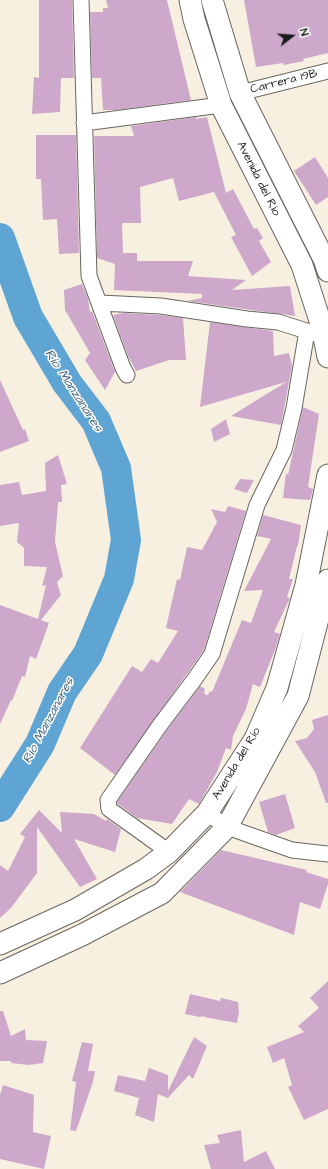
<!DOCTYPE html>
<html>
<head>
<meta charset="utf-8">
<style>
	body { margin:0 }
	#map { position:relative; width:328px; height:1169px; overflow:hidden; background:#f7f0e1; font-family:"Architects Daughter",sans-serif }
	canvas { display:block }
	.north { position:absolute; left:272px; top:16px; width:40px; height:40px; -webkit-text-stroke:3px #fff; paint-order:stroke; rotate:73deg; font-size:11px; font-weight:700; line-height:16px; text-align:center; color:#1c1c1c }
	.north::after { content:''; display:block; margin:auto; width:14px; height:18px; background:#1c1c1c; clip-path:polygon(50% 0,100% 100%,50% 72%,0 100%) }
</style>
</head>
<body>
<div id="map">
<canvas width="328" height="1169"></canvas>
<div class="north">N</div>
</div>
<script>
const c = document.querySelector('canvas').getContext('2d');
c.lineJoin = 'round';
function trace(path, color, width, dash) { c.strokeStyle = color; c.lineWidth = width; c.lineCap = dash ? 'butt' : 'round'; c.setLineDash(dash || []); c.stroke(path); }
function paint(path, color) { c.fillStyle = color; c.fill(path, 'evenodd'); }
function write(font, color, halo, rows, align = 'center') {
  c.font = font + ' "Architects Daughter",sans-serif'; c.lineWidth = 3; c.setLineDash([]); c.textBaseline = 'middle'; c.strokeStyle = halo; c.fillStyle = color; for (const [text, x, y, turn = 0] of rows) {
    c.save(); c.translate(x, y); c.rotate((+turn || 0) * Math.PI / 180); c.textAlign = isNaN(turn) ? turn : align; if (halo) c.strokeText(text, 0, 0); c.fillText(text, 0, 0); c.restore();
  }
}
const river = new Path2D(`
	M 0,238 L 28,317 L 67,383 L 96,421 L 116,468 L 126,540 L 119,579 L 88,654 L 62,692 L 40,744 L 0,807`);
const building = new Path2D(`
	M 39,0 L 72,0 L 74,78 L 61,78 L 60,112 L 32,114 L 34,77 L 39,78 Z
	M 106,0 L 167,0 L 191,100 L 117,110 L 103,110 L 101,78 L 92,78 L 90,12 L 103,12 L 103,8 L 108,8 Z
	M 244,0 L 328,0 L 328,53 L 303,59 L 304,61 L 284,65 L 283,63 L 256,67 Z
	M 196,117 L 196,119 L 207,117 L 226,193 L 233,189 L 254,229 L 257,228 L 263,238 L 259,241 L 271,262 L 252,276 L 231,237 L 236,235 L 214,192 L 179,201 L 173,178 L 140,187 L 141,223 L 122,223 L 123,253 L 137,253 L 137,261 L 193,261 L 188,276 L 246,280 L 232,290 L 290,286 L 295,316 L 187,301 L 202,298 L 202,294 L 114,290 L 115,264 L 97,258 L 94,136 L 134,136 L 131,126 Z
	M 36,135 L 76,135 L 79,253 L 59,254 L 57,219 L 43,220 L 41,179 L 36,179 Z
	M 315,157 L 328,178 L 328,197 L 316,205 L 294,171 Z
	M 82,284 L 88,299 L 90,312 L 92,311 L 115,372 L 105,390 L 85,360 L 90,353 L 65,310 L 64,290 Z
	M 123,313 L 160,315 L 183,318 L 186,360 L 169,360 L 136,371 L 128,356 L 113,315 Z
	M 210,322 L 273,331 L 274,356 L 289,353 L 292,366 L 281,425 L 231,416 L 286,382 L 200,407 Z
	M 0,380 L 23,430 L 25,429 L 29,441 L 0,452 Z
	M 303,407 L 319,414 L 308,487 L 313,489 L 311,497 L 310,500 L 283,498 L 286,473 L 288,475 Z
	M 226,419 L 230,434 L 214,442 L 211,429 Z
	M 58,455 L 67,484 L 61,485 L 62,502 L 58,502 L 55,542 L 63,576 L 57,582 L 61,595 L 41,620 L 49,623 L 36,659 L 30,656 L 25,677 L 22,676 L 12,701 L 11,700 L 0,724 L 0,605 L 38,619 L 46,585 L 42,586 L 47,567 L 24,566 L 24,548 L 17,542 L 19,523 L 0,526 L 0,485 L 19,482 L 22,495 L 46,491 L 45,463 Z
	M 240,479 L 254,480 L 247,493 L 234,489 Z
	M 228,506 L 246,511 L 204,650 L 115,775 L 80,748 L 132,666 L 142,672 L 151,659 L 158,663 L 178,631 L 166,628 L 177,579 L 180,580 L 187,547 L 202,550 L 217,522 L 211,509 L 225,512 Z
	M 263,515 L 301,525 L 298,546 L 297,546 L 289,579 L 293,579 L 287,597 L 290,598 L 274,632 L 280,634 L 275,650 L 260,687 L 253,684 L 246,709 L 233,736 L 231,750 L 226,748 L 217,772 L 199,804 L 189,799 L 172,824 L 137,818 L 118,804 L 117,802 L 167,730 L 200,686 L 205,689 L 204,694 L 208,695 L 210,691 L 212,692 L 242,620 L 251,623 L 263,590 L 244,591 L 271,539 L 257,536 Z
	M 328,715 L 328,803 L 326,803 L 315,772 L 295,741 L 307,738 L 314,729 L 312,720 Z
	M 285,794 L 295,828 L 276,835 L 268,832 L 259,802 Z
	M 39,810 L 62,833 L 60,812 L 94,814 L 106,821 L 107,819 L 121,829 L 115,852 L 74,839 L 97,879 L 80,887 L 37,827 L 37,873 L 11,908 L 0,918 L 0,865 L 8,871 L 25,837 L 20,834 Z
	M 221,850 L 307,870 L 306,872 L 328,879 L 328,884 L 320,909 L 300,902 L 294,935 L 180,892 Z
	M 328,981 L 328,1109 L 304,1120 L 288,1087 L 292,1085 L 284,1058 L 273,1063 L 267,1047 L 304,1032 L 298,1026 L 319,1008 L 310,998 Z
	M 190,994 L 220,1001 L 221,998 L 238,1002 L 239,1012 L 237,1023 L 204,1017 L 205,1016 L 200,1017 L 185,1014 Z
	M 0,1011 L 3,1011 L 11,1036 L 25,1029 L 26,1040 L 47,1041 L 43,1063 L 29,1065 L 11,1063 L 11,1061 L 0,1061 Z
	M 194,1037 L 207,1046 L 193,1079 L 189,1075 L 168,1098 L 158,1094 L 154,1122 L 135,1115 L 139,1098 L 114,1091 L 118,1075 L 145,1081 L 149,1068 L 168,1075 L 168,1091 Z
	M 82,1042 L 93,1044 L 88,1071 L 95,1071 L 93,1082 L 76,1131 L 70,1130 L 76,1082 L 72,1081 Z
	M 3,1085 L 34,1095 L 33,1132 L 51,1136 L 44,1169 L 0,1159 L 0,1095 Z
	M 241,1130 L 244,1162 L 266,1151 L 275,1169 L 211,1169 L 204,1145 L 220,1143 L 217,1135 Z`);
const minor = new Path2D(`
	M 81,0 L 89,276 L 123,368 L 127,375
	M 240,93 L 328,71
	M 84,123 L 221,105
	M 100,303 L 161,306 L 247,319 L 278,322 L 316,334
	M 207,813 L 227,827 L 292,850 L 328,854
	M 169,852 L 109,809 L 108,800 L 160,725 L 194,680 L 212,654 L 257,505 L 284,450 L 294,408 L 307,331`);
const secondary = new Path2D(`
	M 190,0 L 194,19 L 221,105 L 302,265 L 322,327 L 328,357
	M 212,0 L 240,93 L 324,259 L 328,271
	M 0,944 L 75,910 L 146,869 L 169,852 L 207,813 L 255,739 L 277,688 L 306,585 L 328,475
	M 0,973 L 82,935 L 162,893 L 227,827 L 298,696 L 328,580`);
const streetNames = [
	["Carrera 19B",284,82,-14],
	["Avenida del Río",258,179,63],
	["Avenida del Río",237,764,-59]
];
const waterNames = [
	["Río Manzanares",73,391,57],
	["Río Manzanares",49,721,-62]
];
trace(river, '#5fa5d4', 30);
paint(building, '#cda8cb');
trace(minor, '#696661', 17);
trace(secondary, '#696661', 23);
trace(minor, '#fff', 15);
trace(secondary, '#fff', 21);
write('12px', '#1c1c1c', '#fff', streetNames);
write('italic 13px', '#3e6078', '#fff', waterNames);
</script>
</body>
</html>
